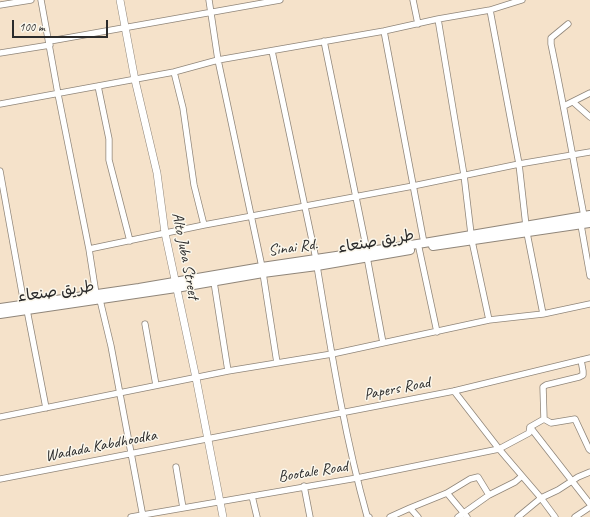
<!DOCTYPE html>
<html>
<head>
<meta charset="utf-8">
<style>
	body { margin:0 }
	#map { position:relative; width:590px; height:517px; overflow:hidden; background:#f5e2ca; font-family:Caveat,sans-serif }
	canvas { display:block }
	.scale { position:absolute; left:12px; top:20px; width:96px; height:18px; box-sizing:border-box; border:2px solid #2b2b2b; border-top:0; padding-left:5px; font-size:12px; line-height:14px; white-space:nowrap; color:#2b2b2b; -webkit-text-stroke:3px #fbf7ec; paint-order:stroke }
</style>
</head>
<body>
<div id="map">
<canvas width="590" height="517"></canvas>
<div class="scale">100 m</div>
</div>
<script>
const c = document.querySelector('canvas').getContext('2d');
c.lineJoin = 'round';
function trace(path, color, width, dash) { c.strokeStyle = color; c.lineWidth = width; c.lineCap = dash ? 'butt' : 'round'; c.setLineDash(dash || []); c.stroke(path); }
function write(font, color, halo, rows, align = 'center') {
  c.font = font + ' Caveat,"Playpen Sans Arabic",sans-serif'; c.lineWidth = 3; c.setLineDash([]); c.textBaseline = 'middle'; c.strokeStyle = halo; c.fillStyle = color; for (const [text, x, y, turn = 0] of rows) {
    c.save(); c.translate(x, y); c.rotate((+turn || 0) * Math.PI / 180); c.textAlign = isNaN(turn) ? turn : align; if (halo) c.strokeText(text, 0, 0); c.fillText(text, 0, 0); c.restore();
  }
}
const minor = new Path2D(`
	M 41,0 L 58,94 L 89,249 L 96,294
	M 209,0 L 218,60 L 262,267
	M 413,0 L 418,24
	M 0,5 L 31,0
	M 490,10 L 519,164 L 526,226
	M 438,19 L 464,175 L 471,234
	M 568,24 L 551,38 L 551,44 C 563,101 573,159 584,216
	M 384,31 L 424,243
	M 50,41 L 280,0
	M 324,41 L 367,251
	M 272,51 L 316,259
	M 0,53 L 50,45
	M 174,72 L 183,108 L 194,185 L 204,225
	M 98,86 L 109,139 L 109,160 L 130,241
	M 573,102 L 590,117
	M 0,104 L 174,72 L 218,60 L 384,31 L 438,19 L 490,10 L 522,0
	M 564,106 L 590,93
	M 0,171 L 24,304
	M 581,225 L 590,276
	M 527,233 L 543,314
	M 472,241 L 489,320
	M 419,248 L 437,332
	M 89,249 L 204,225 L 413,186 L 519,164 L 590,152
	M 367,257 L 383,343
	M 317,266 C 331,350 344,434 367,516 L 369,517
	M 263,273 L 277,363
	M 214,282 L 228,371
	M 100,300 L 111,346 L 143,517
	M 27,310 L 46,408
	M 145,324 L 156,385
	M 454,391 L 499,449 L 541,498 L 555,517
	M 0,417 L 228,371 L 332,354 L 489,320 L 543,314 L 590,304
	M 544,419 L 543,387 L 546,385 L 579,377 L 583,375 L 583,371 L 581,360
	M 530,427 L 590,504
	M 176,467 L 183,508
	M 0,479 L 454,391 L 590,358
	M 304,486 L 310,517
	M 447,493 L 467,517
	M 252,496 L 257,517
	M 410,508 L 447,493 L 470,479 L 478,477 L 489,495
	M 131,517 L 357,478 L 499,449 L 529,433 L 530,427 L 544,419 L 551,423 L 575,419 L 589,449 L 590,450
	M 390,517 L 410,508 L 418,517
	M 458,517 L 489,495 L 515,482 L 522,476
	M 518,517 L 541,498 L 558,490 L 578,477 L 590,472
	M 575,517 L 590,507`);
const tertiary = new Path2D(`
	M 120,0 L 135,80 L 157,173 L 165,233 L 196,378 L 223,517`);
const secondary = new Path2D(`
	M 433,246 L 590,223
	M 0,308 L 139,288 L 262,267 L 424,243 L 590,215
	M 0,314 L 176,288 L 263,273 L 317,266 L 410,250`);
const streetNames = [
	["طريق صنعاء",376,242,-10],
	["Sinai Rd.",293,248,-8],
	["Alto Juba Street",185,256,79],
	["طريق صنعاء",56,292,-8],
	["Papers Road",397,389,-11],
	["Wadada Kabdhoodka",101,446,-11],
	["Bootale Road",313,472,-9]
];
trace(minor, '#90867a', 7);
trace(tertiary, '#90867a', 8);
trace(secondary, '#90867a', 10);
trace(minor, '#fff', 5.5);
trace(tertiary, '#fff', 7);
trace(secondary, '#fff', 8);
write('16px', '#2b2b2b', '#fbf7ec', streetNames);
</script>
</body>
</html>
